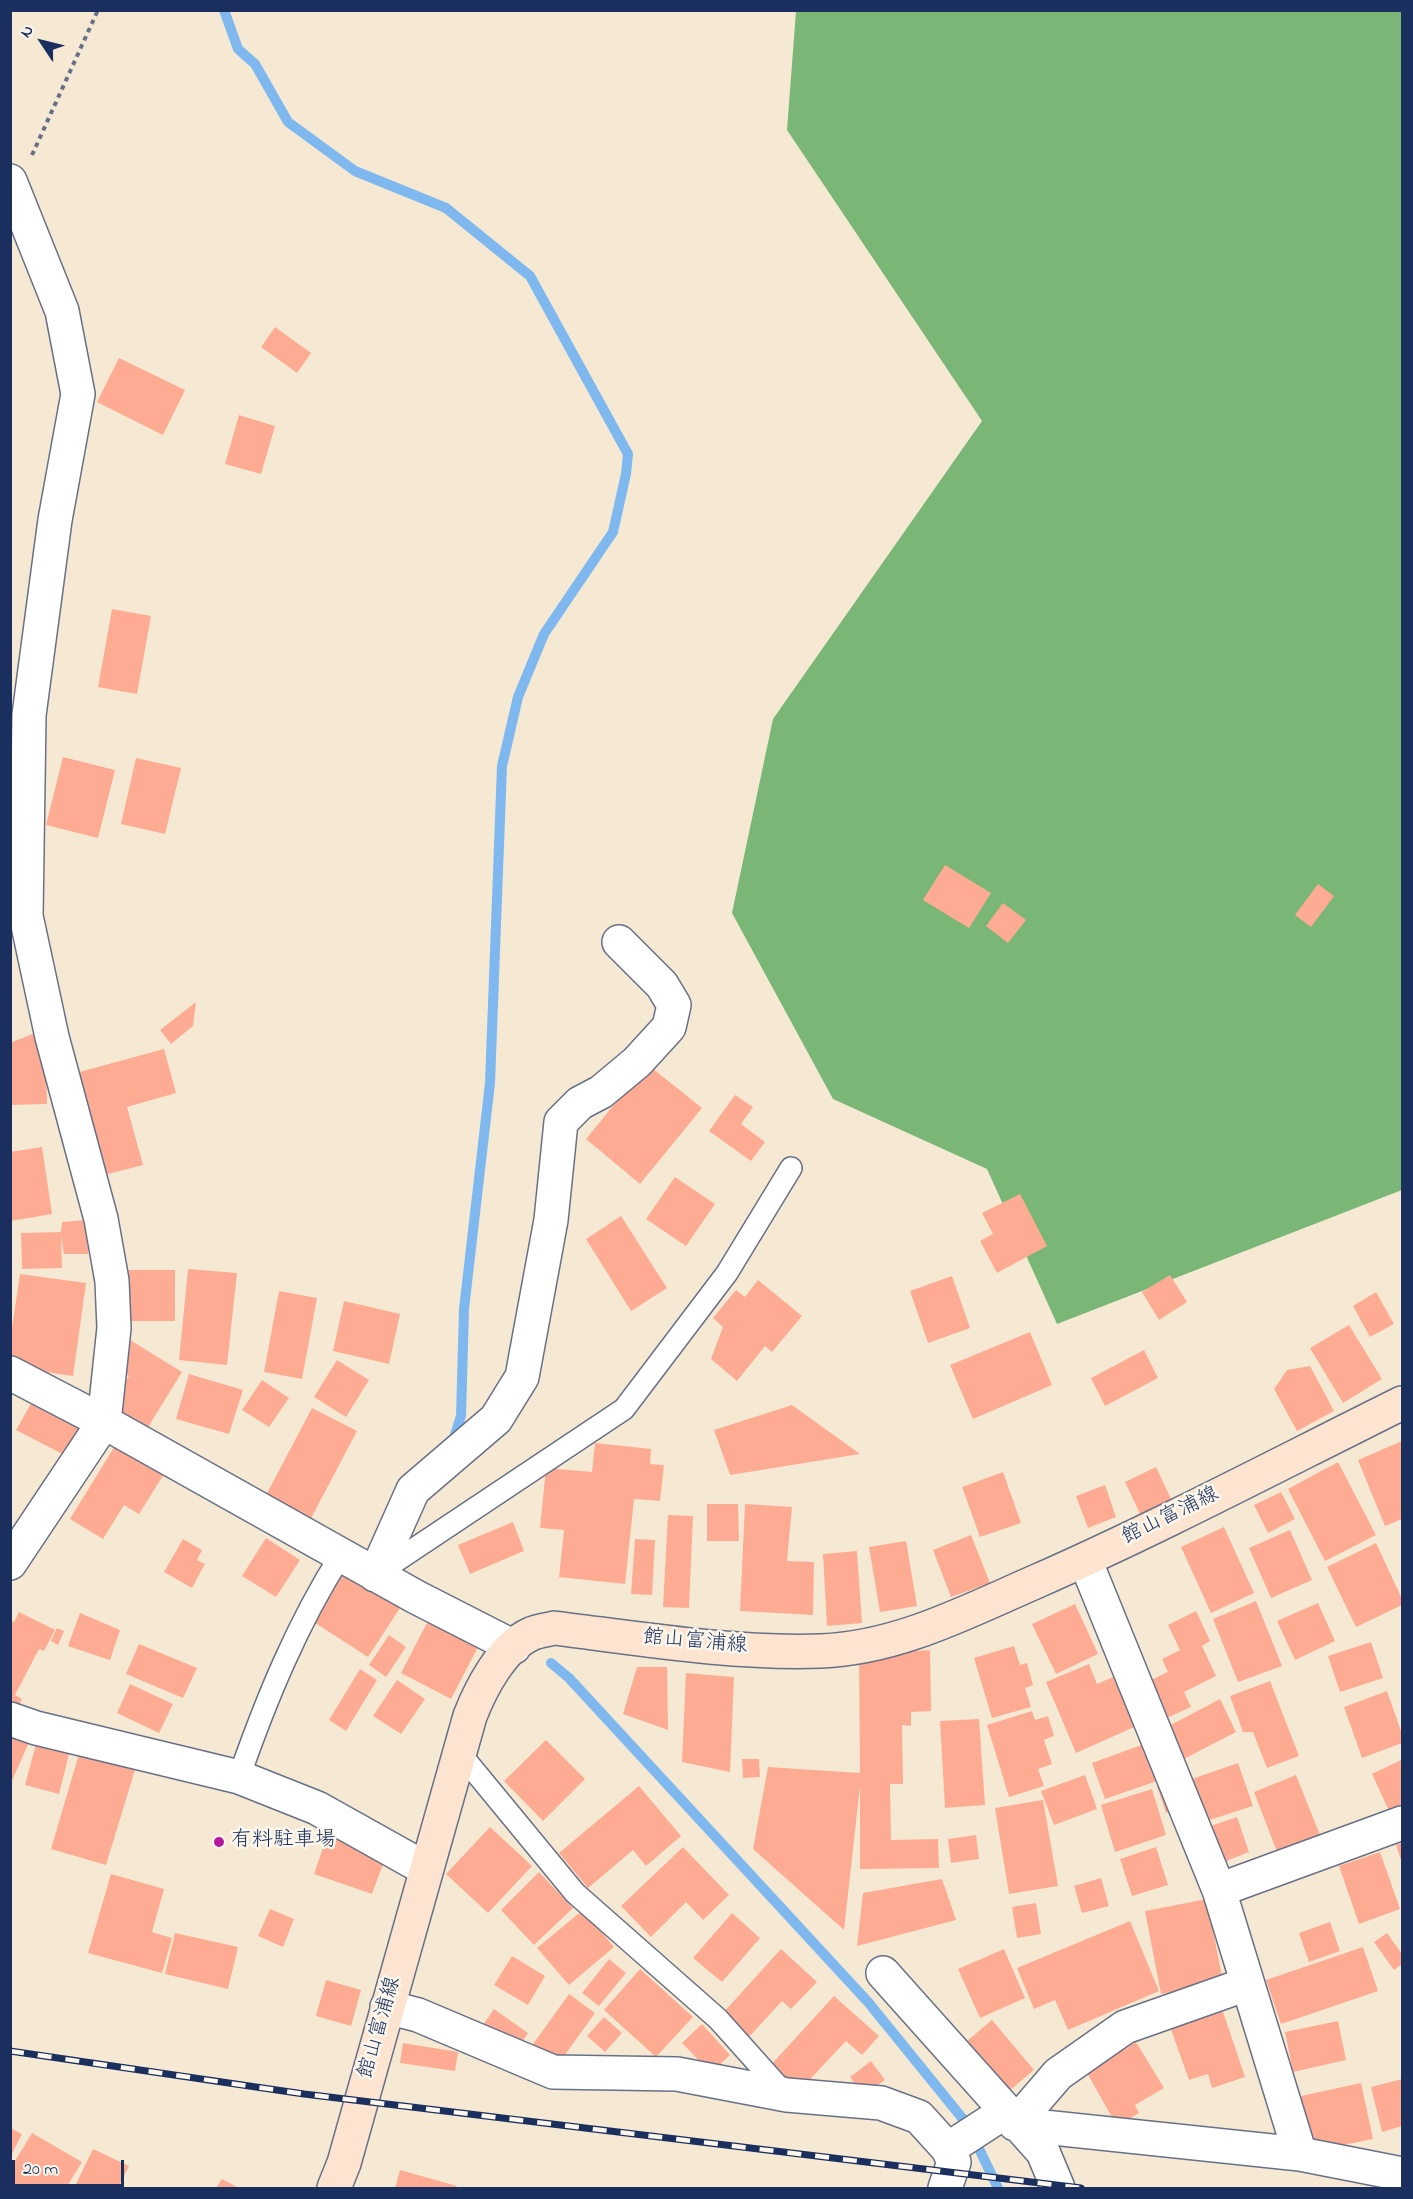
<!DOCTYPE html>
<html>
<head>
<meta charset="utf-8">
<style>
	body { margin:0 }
	#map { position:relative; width:1413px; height:2199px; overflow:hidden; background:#f6e9d4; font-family:"Indie Flower",sans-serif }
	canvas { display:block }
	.frame { position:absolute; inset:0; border:12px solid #1b2f5e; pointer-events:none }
	.north { position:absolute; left:12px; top:12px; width:60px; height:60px; -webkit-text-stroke:4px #fbf7ec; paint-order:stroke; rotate:305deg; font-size:16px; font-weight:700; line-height:24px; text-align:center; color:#1b2f5e }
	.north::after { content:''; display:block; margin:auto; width:21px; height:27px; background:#1b2f5e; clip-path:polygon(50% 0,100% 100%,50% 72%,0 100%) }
	.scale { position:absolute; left:12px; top:2160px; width:112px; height:27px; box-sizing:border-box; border:3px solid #1b2f5e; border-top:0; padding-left:8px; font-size:18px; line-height:21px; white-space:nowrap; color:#1b2f5e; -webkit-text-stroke:4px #fbf7ec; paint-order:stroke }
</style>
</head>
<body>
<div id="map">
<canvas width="1413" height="2199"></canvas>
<div class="frame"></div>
<div class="north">N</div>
<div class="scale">20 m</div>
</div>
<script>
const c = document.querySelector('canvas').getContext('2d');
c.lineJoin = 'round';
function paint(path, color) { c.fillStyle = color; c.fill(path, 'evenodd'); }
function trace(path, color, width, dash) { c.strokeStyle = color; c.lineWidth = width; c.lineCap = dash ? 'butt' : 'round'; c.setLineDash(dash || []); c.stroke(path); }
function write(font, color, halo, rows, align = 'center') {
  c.font = font + ' "Indie Flower","Klee One",sans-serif'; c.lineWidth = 5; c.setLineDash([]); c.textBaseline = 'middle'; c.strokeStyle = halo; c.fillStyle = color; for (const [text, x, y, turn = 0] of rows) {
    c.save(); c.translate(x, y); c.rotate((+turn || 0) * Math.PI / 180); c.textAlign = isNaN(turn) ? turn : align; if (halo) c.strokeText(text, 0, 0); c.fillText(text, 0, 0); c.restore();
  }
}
const forest = new Path2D(`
	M 796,11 L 1402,11 L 1402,1190 L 1057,1324 L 987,1169 L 833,1099 L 732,913 L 773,719 L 982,421 L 787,130 Z`);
const stream = new Path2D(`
	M 224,10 L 238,49 L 255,64 L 288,122 L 355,171 L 446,208 L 530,276 L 628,454 L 626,474 L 613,532 L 544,634 L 518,697 L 502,766 L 490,1083 L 464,1309 L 461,1416 L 454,1438
	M 551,1663 L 569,1678 L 868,2002 L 967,2124 L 998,2188`);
const building = new Path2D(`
	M 275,327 L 311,353 L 297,373 L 261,347 Z
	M 119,358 L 185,390 L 163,435 L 97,402 Z
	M 239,415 L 275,426 L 261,474 L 225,464 Z
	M 112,609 L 151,616 L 137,694 L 98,687 Z
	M 63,757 L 115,770 L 98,838 L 46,825 Z
	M 136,758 L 181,768 L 165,834 L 121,824 Z
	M 945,865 L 991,893 L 969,928 L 923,900 Z
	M 1318,884 L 1334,896 L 1311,927 L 1295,915 Z
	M 1003,903 L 1026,920 L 1008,943 L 986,926 Z
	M 196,1002 L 193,1026 L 171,1044 L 160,1030 Z
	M 45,1029 L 47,1104 L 10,1105 L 10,1043 Z
	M 164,1049 L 176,1093 L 127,1107 L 143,1165 L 100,1176 L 72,1074 Z
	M 647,1064 L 702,1108 L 640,1184 L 586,1139 Z
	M 735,1095 L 753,1107 L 741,1124 L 765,1142 L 751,1161 L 709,1131 Z
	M 42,1147 L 52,1214 L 10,1221 L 10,1152 Z
	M 675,1177 L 715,1204 L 686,1246 L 646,1219 Z
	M 1020,1194 L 1047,1246 L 997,1273 L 980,1241 L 993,1234 L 982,1213 Z
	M 621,1216 L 667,1288 L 631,1311 L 586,1239 Z
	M 87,1220 L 88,1254 L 64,1254 L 61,1236 L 62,1268 L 22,1269 L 21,1233 L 61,1232 L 62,1222 Z
	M 188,1269 L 237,1273 L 227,1365 L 179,1360 Z
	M 122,1270 L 175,1270 L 175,1321 L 122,1321 Z
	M 20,1274 L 86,1283 L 73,1376 L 10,1367 L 10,1341 Z
	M 1170,1275 L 1187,1302 L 1159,1320 L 1142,1292 Z
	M 952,1276 L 970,1328 L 928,1343 L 910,1291 Z
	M 758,1280 L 802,1316 L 772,1352 L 765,1346 L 737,1381 L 711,1359 L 723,1327 L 713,1318 L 736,1290 L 745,1297 Z
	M 279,1291 L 317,1298 L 302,1379 L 264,1372 Z
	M 1376,1292 L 1394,1324 L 1370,1337 L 1353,1306 Z
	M 344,1301 L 400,1314 L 389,1364 L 333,1351 Z
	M 1349,1325 L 1382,1379 L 1343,1403 L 1310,1348 Z
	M 1030,1332 L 1052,1385 L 973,1419 L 950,1365 Z
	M 122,1335 L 182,1372 L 147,1429 L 110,1406 L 129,1376 L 118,1368 Z
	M 1144,1350 L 1158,1378 L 1105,1406 L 1091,1378 Z
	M 337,1360 L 369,1380 L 346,1417 L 314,1397 Z
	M 1310,1366 L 1334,1411 L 1297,1431 L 1274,1389 L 1287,1370 Z
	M 189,1374 L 243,1390 L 229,1434 L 176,1419 Z
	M 262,1380 L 289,1398 L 269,1427 L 242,1410 Z
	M 32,1402 L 84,1429 L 70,1458 L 16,1430 Z
	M 792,1405 L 860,1454 L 730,1475 L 714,1430 Z
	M 312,1408 L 357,1431 L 309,1522 L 264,1499 Z
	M 1402,1441 L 1402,1519 L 1385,1526 L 1358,1460 Z
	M 595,1443 L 651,1449 L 650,1464 L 664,1465 L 660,1501 L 634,1499 L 625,1584 L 559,1577 L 564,1530 L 540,1528 L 546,1468 L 592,1472 Z
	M 116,1444 L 164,1474 L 139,1514 L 124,1505 L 103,1539 L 70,1519 Z
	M 1338,1462 L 1376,1535 L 1325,1561 L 1288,1489 Z
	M 1156,1467 L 1171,1499 L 1140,1514 L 1125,1482 Z
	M 1003,1472 L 1021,1523 L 980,1537 L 962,1487 Z
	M 1105,1485 L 1116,1517 L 1088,1528 L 1076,1496 Z
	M 1281,1492 L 1295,1519 L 1268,1533 L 1254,1505 Z
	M 707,1504 L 738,1504 L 739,1541 L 707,1541 Z
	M 745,1504 L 792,1507 L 787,1561 L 814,1562 L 813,1615 L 740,1611 Z
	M 668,1515 L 693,1516 L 689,1608 L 663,1607 Z
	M 513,1522 L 524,1551 L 470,1574 L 458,1545 Z
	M 1224,1527 L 1254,1593 L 1211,1613 L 1181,1547 Z
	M 1290,1530 L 1312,1580 L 1271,1598 L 1249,1548 Z
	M 971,1535 L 990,1583 L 951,1597 L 933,1550 Z
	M 266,1538 L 300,1560 L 276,1597 L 242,1576 Z
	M 183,1539 L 202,1550 L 197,1560 L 205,1564 L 192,1588 L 164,1572 Z
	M 635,1539 L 655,1540 L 652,1595 L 631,1594 Z
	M 906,1541 L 917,1606 L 880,1612 L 869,1547 Z
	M 1376,1543 L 1402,1599 L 1402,1605 L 1356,1627 L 1327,1567 Z
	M 857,1551 L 862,1623 L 827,1626 L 823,1554 Z
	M 343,1566 L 402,1605 L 368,1657 L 309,1619 Z
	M 1256,1601 L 1282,1666 L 1238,1682 L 1213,1619 Z
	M 1318,1603 L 1335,1641 L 1295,1660 L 1277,1621 Z
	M 1075,1604 L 1098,1654 L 1056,1674 L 1032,1624 Z
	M 1196,1611 L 1210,1641 L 1202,1646 L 1216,1676 L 1184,1692 L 1191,1707 L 1162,1720 L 1144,1683 L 1168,1672 L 1162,1659 L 1180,1650 L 1168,1625 Z
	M 19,1612 L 55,1630 L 44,1651 L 39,1649 L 15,1695 L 22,1699 L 16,1712 L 10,1709 L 10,1621 L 14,1622 Z
	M 80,1613 L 120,1630 L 110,1660 L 68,1646 Z
	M 429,1619 L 479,1645 L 451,1699 L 401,1673 Z
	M 57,1628 L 64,1631 L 58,1645 L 51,1641 Z
	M 389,1635 L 406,1647 L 386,1677 L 369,1665 Z
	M 1371,1642 L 1383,1678 L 1340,1692 L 1328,1656 Z
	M 139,1644 L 197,1668 L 183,1698 L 126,1674 Z
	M 1014,1646 L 1020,1665 L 1027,1663 L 1033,1685 L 1025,1688 L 1031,1707 L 992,1718 L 974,1658 Z
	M 930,1650 L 931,1711 L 911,1712 L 911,1726 L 902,1725 L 903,1784 L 890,1784 L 891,1840 L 938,1839 L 939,1868 L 860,1869 L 860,1786 L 844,1930 L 753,1849 L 768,1767 L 860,1773 L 859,1655 Z
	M 1089,1664 L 1097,1684 L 1120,1674 L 1141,1724 L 1076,1753 L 1046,1682 Z
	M 637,1667 L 667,1667 L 668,1730 L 623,1714 Z
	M 360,1669 L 377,1680 L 346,1731 L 329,1720 Z
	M 686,1673 L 734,1677 L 730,1772 L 682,1762 Z
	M 397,1680 L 425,1699 L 401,1734 L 373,1716 Z
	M 1270,1681 L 1299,1756 L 1267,1768 L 1253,1732 L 1243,1732 L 1230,1696 Z
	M 130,1684 L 173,1704 L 159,1733 L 117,1713 Z
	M 1387,1691 L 1402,1734 L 1402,1743 L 1362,1758 L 1344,1707 Z
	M 1220,1699 L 1236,1732 L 1184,1759 L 1167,1727 Z
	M 1032,1711 L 1035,1720 L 1048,1716 L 1054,1736 L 1044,1740 L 1052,1764 L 1038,1769 L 1044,1786 L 1009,1797 L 987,1725 Z
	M 979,1719 L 985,1805 L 945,1808 L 940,1721 Z
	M 10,1729 L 31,1738 L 10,1785 Z
	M 38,1737 L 71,1746 L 59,1794 L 25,1785 Z
	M 546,1740 L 585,1779 L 543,1821 L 504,1781 Z
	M 1144,1744 L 1157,1781 L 1105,1799 L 1092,1763 Z
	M 81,1747 L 137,1763 L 106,1865 L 51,1849 Z
	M 742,1759 L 759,1759 L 760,1777 L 743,1778 Z
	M 1401,1760 L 1402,1804 L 1389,1811 L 1372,1774 Z
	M 1238,1763 L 1253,1806 L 1200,1823 L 1186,1781 Z
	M 1085,1775 L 1097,1809 L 1054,1825 L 1041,1791 Z
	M 1296,1775 L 1322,1840 L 1279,1857 L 1254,1792 Z
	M 1168,1781 L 1179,1808 L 1166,1813 L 1157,1786 Z
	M 639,1786 L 681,1836 L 646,1866 L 633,1850 L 588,1888 L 559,1853 Z
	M 1152,1789 L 1166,1835 L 1115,1852 L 1101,1805 Z
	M 1043,1800 L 1058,1886 L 1009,1894 L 995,1808 Z
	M 1237,1817 L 1249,1852 L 1219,1864 L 1205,1828 Z
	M 490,1827 L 532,1866 L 488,1913 L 446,1874 Z
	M 976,1835 L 979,1859 L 951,1863 L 948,1839 Z
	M 327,1836 L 386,1856 L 372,1894 L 314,1874 Z
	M 1402,1843 L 1402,1863 L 1396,1845 Z
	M 683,1847 L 729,1895 L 703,1920 L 686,1902 L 651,1937 L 621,1906 Z
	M 1156,1847 L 1168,1885 L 1132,1896 L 1120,1859 Z
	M 1380,1852 L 1400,1909 L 1359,1924 L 1339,1866 Z
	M 539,1872 L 573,1908 L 534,1945 L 501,1910 Z
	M 111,1874 L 164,1889 L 152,1932 L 172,1938 L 162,1973 L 88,1953 Z
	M 1101,1878 L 1109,1906 L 1082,1913 L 1074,1886 Z
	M 942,1879 L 956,1920 L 857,1946 L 863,1893 Z
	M 1207,1899 L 1223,1982 L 1161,1994 L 1145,1911 Z
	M 1036,1903 L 1041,1934 L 1017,1938 L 1012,1907 Z
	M 270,1909 L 294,1919 L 283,1947 L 258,1936 Z
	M 583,1910 L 614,1947 L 569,1985 L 537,1948 Z
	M 732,1913 L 760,1938 L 722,1982 L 693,1958 Z
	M 1130,1921 L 1159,1991 L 1068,2030 L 1055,2000 L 1034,2009 L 1017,1968 Z
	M 1330,1922 L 1340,1951 L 1309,1962 L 1299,1933 Z
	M 175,1933 L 238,1947 L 228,1989 L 165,1974 Z
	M 1387,1933 L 1402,1954 L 1402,1964 L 1394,1970 L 1374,1942 Z
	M 1363,1947 L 1378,1991 L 1281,2024 L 1266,1980 Z
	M 781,1949 L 817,1982 L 791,2009 L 782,2001 L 749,2037 L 723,2013 Z
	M 1004,1949 L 1025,1998 L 980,2018 L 958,1969 Z
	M 512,1956 L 545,1976 L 528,2005 L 494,1985 Z
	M 609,1959 L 626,1973 L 599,2006 L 582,1993 Z
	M 640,1969 L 693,2017 L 656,2057 L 604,2010 Z
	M 326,1980 L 361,1990 L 351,2026 L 316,2016 Z
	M 569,1994 L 595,2013 L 557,2066 L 531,2047 Z
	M 834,1996 L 879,2036 L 862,2055 L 846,2041 L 798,2092 L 770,2066 Z
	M 1220,2003 L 1245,2077 L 1212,2088 L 1208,2074 L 1189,2080 L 1168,2021 Z
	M 494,2009 L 528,2033 L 518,2048 L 483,2025 Z
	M 604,2017 L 622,2033 L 605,2052 L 587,2036 Z
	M 992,2020 L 1034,2070 L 1003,2096 L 961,2046 Z
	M 1338,2021 L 1346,2060 L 1293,2072 L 1285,2032 Z
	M 702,2024 L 730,2055 L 711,2073 L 682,2043 Z
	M 1136,2042 L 1164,2088 L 1135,2105 L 1139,2113 L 1117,2126 L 1087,2073 Z
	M 403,2043 L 458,2052 L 455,2071 L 400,2063 Z
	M 871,2061 L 885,2080 L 863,2095 L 850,2077 Z
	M 1402,2079 L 1402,2126 L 1382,2132 L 1371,2087 Z
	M 1361,2083 L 1373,2139 L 1312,2151 L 1301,2096 Z
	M 10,2128 L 22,2134 L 10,2158 Z
	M 32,2133 L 82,2162 L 66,2188 L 10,2188 L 10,2169 Z
	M 93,2149 L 129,2166 L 118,2188 L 74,2188 Z
	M 400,2170 L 457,2186 L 456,2188 L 395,2188 Z
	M 222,2179 L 239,2188 L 216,2188 Z`);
const path = new Path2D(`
	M 32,155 L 98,10`);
const lane = new Path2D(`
	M 378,1573 L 624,1409 L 727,1273 L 791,1168
	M 458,1751 L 575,1893 L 718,2019 L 786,2095
	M 239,1777 C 266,1700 297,1624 341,1555`);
const street = new Path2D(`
	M 10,181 L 62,311 L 78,394 L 55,520 L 29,715 L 26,916 L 52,1037 L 101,1219 L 112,1281 L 114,1328 L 104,1422 L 10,1563
	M 10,1373 L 104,1422 L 416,1597 L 514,1647
	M 1085,1560 L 1219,1890 L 1300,2154
	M 375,1575 L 413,1490 L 496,1419 L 522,1377 L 551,1220 L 561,1122 L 580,1103 L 601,1092 L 637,1062 L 669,1027 L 674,1005 L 662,985 L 619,942
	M 10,1719 L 36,1728 L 239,1777 L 317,1808 L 426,1869
	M 1219,1890 L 1402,1823
	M 883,1973 L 1043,2152 L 1058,2188
	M 387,2007 L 418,2015 L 553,2072 L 677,2074 L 787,2095 L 881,2103 L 919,2117 L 948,2149
	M 1015,2124 L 1300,2154 L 1402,2174
	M 1015,2124 L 1058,2074 L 1125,2027 L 1247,1984
	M 945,2188 L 954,2162 L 948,2149 L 1005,2112`);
const secondary = new Path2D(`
	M 334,2188 L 344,2163 L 470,1716 C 481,1688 502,1647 531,1634 C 538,1631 547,1630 554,1628 C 642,1639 732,1654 821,1651 C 898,1648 966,1612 1035,1582 C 1160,1527 1281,1463 1402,1403`);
const rail = new Path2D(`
	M 10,2051 L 304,2094 L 1081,2188`);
const markers = [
	[219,1842,6,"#b5179e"]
];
const streetNames = [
	["館山富浦線",1171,1517,-26],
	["館山富浦線",695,1643,5],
	["館山富浦線",381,2028,-74]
];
const poiNames = [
	["有料駐車場",231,1842]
];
paint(forest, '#7ab777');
trace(stream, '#7eb8ef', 10);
paint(building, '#fdac93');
trace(lane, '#687087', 24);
trace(street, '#687087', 36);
trace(secondary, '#687087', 36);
trace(path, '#687087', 4, [4.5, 4.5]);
trace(lane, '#fff', 21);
trace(street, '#fff', 33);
trace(secondary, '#fde4d0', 33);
trace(rail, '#1b2f5e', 7);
trace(rail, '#fbf7ec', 4.5, [14]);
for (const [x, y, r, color] of markers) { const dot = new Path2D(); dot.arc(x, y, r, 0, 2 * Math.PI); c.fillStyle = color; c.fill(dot); trace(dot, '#fbf7ec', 2); }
write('21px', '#1b2f5e', '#fbf7ec', streetNames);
write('21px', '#1b2f5e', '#fbf7ec', poiNames, 'left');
</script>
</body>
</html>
